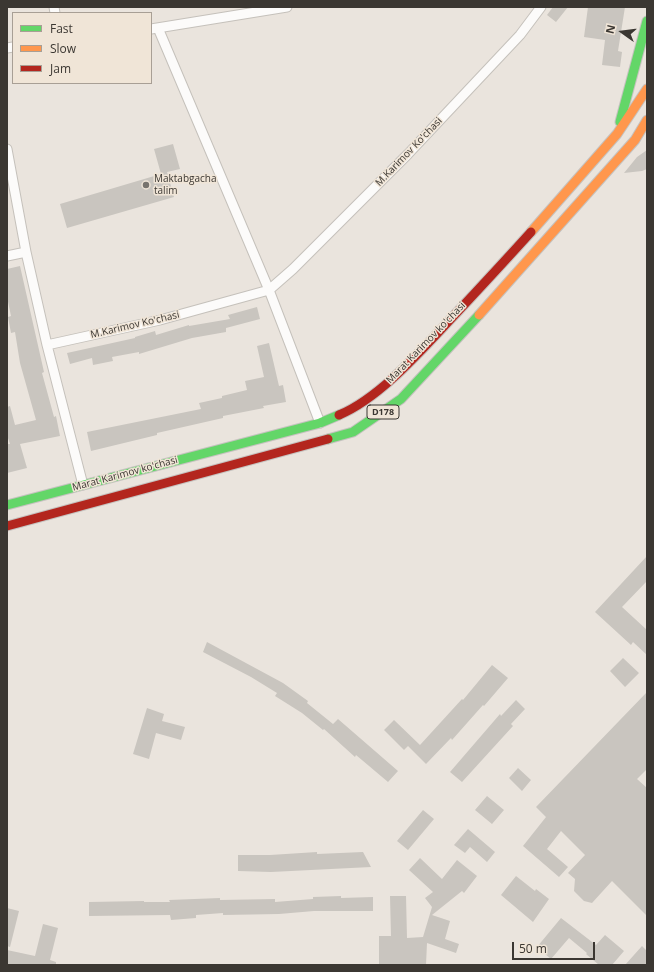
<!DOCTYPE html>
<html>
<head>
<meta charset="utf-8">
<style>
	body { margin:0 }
	#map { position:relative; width:654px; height:972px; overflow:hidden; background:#eae4dd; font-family:"Open Sans",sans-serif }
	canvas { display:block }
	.frame { position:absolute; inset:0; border:8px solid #3b3732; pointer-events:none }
	.legend { position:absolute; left:12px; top:12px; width:140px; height:72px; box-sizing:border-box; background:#f0e5d7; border:1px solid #a89f95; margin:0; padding:5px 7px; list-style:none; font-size:12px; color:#3b3732 }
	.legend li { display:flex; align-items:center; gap:8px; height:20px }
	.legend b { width:20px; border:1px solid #a89f95 }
	.north { position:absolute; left:602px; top:12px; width:40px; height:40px; -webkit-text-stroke:3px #f0e5d7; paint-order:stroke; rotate:284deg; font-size:11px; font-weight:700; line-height:16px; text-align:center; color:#3b3732 }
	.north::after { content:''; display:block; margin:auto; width:14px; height:18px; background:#3b3732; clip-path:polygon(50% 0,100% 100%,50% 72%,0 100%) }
	.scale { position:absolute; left:512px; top:942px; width:83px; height:18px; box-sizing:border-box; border:2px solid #3b3732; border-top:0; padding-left:5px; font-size:12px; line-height:14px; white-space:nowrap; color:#3b3732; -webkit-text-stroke:3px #f0e5d7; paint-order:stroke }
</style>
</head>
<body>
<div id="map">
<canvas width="654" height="972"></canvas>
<div class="frame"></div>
<ul class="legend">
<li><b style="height:5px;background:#63d668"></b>Fast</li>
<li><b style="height:5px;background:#ff974d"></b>Slow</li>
<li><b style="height:5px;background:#b3261e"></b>Jam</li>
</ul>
<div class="north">N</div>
<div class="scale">50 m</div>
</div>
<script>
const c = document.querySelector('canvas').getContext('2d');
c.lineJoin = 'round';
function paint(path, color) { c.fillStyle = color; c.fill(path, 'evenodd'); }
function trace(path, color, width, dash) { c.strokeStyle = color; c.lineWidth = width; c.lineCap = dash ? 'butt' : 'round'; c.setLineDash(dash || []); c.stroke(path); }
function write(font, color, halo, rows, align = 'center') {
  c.font = font + ' "Open Sans",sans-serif'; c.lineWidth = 3; c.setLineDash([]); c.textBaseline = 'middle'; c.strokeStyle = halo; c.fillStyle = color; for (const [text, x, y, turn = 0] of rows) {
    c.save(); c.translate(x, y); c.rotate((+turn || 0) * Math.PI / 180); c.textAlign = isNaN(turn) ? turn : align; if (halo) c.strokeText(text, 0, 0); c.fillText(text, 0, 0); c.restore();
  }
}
const building = new Path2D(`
	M 553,7 L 568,7 L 556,22 L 547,15 Z
	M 588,7 L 625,7 L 618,51 L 622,52 L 620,67 L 602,65 L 605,40 L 584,37 Z
	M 173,144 L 180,169 L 167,172 L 174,197 L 67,228 L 60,204 L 161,174 L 154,149 Z
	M 647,150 L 647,169 L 642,171 L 624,173 L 637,157 Z
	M 20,266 L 44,372 L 42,373 L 54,417 L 56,416 L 60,436 L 20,444 L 27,468 L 7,473 L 7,444 L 10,444 L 7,435 L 7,407 L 10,406 L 15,425 L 36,420 L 20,363 L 15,332 L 11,333 L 8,317 L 11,316 L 7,297 L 7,269 Z
	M 257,307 L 260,319 L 226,328 L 226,332 L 192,338 L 139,354 L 139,352 L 112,357 L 113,361 L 93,365 L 92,358 L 70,364 L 67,353 L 135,338 L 135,337 L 155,331 L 156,335 L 189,325 L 189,326 L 230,319 L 228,315 Z
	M 269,343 L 279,386 L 283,385 L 286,402 L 263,406 L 264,408 L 223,416 L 223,418 L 157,433 L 157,435 L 91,451 L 87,432 L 201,409 L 199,403 L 222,398 L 222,396 L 247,390 L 245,381 L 264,377 L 257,346 Z
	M 647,556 L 647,581 L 622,607 L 647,630 L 647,655 L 633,642 L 631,645 L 595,612 Z
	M 207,642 L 283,683 L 308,701 L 307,703 L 333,724 L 338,719 L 398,771 L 388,782 L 356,755 L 355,757 L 324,729 L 323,730 L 302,713 L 275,696 L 277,693 L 251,677 L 203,652 Z
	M 623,658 L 639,673 L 625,687 L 610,671 Z
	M 492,665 L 508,678 L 484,706 L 483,705 L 452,740 L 451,738 L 426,764 L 408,746 L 404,750 L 384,730 L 394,720 L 420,745 L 462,699 L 463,700 Z
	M 647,692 L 647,769 L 637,779 L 647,788 L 647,916 L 612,881 L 592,903 L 584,901 L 574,891 L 575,879 L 568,873 L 585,855 L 561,831 L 547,849 L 568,867 L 559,877 L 523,846 L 546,817 L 536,807 Z
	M 516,700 L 525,709 L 511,724 L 513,726 L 462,782 L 450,772 L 500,714 L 501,716 Z
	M 147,708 L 164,714 L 162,721 L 185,727 L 181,740 L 156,733 L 149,759 L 133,754 Z
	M 518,768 L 531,780 L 522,791 L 509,778 Z
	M 487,796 L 504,810 L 492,824 L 475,810 Z
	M 423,810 L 434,819 L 408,850 L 397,841 Z
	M 468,829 L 495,852 L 487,862 L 470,847 L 465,853 L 454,845 Z
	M 317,852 L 317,854 L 363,852 L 371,867 L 271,872 L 238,871 L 238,855 L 270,855 Z
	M 420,858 L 442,879 L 457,860 L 477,876 L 464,893 L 462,891 L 432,915 L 450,921 L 445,939 L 459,944 L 456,953 L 427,943 L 426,965 L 379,965 L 379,936 L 391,936 L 390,896 L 406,896 L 407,938 L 423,937 L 432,907 L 425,898 L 433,892 L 409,870 Z
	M 516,876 L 535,891 L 536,889 L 549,899 L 533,922 L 501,895 Z
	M 341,896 L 341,898 L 373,897 L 373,911 L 314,911 L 279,914 L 223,915 L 223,913 L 196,915 L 196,918 L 171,920 L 170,915 L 89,916 L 89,902 L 144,901 L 144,902 L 170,902 L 169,900 L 220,898 L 220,900 L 275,899 L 275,902 L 313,899 L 313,897 Z
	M 7,908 L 19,911 L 10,947 L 7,946 Z
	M 561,918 L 596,945 L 605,935 L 624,951 L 612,965 L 599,965 L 586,954 L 587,953 L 569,938 L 551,959 L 537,947 Z
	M 43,924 L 58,928 L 50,960 L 56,962 L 56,965 L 7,965 L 7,950 L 35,956 Z
	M 642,946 L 647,951 L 647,965 L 625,965 Z`);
const street = new Path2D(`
	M 54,7 L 55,13
	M 158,28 L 269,290 L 320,423
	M 151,29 L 287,7
	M 7,48 L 13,47
	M 7,149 L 26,252 L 47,345 L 83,485
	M 7,256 L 26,252
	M 47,345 L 160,320 L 269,290 L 293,269 L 408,154 L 520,35 L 541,7`);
const fast = new Path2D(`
	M 620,122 L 647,21
	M 328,439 L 353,432 L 401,399 L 479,315
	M 7,505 L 320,423 L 339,415`);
const slow = new Path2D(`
	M 531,232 L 617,134 L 647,89
	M 479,315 L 635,140 L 647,120`);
const jam = new Path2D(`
	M 339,415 C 378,399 419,353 448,322 C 476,292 504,262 531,232
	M 7,526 L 328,439`);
const markers = [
	[146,185,4,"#78746e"]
];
const shields = [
	[383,412,32]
];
const shieldNames = [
	["D178",383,412]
];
const streetNames = [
	["M.Karimov Ko'chasi",409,152,-46],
	["M.Karimov Ko'chasi",135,325,-13],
	["Marat Karimov ko'chasi",426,343,-46],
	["Marat Karimov ko'chasi",125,474,-15]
];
const poiNames = [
	["Maktabgacha",154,179],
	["talim",154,191]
];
paint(building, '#c9c5bf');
trace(street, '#c5c1bb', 11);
trace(fast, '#c5c2bf', 11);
trace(slow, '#c5c2bf', 11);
trace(jam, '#c5c2bf', 11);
trace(street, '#fcfbfa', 9);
trace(fast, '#63d668', 9);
trace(slow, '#ff974d', 9);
trace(jam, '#b3261e', 9);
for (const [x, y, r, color] of markers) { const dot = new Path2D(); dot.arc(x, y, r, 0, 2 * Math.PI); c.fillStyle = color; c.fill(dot); trace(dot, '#f0e5d7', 1.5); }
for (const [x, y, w] of shields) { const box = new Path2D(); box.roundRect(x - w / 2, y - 7, w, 14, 3); c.fillStyle = '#f0e5d7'; c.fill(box); trace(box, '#3b3732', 1); }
write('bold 9px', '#3b3732', null, shieldNames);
write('10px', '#3b3732', '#f0e5d7', streetNames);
write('10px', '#3b3732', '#f0e5d7', poiNames, 'left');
</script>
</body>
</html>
